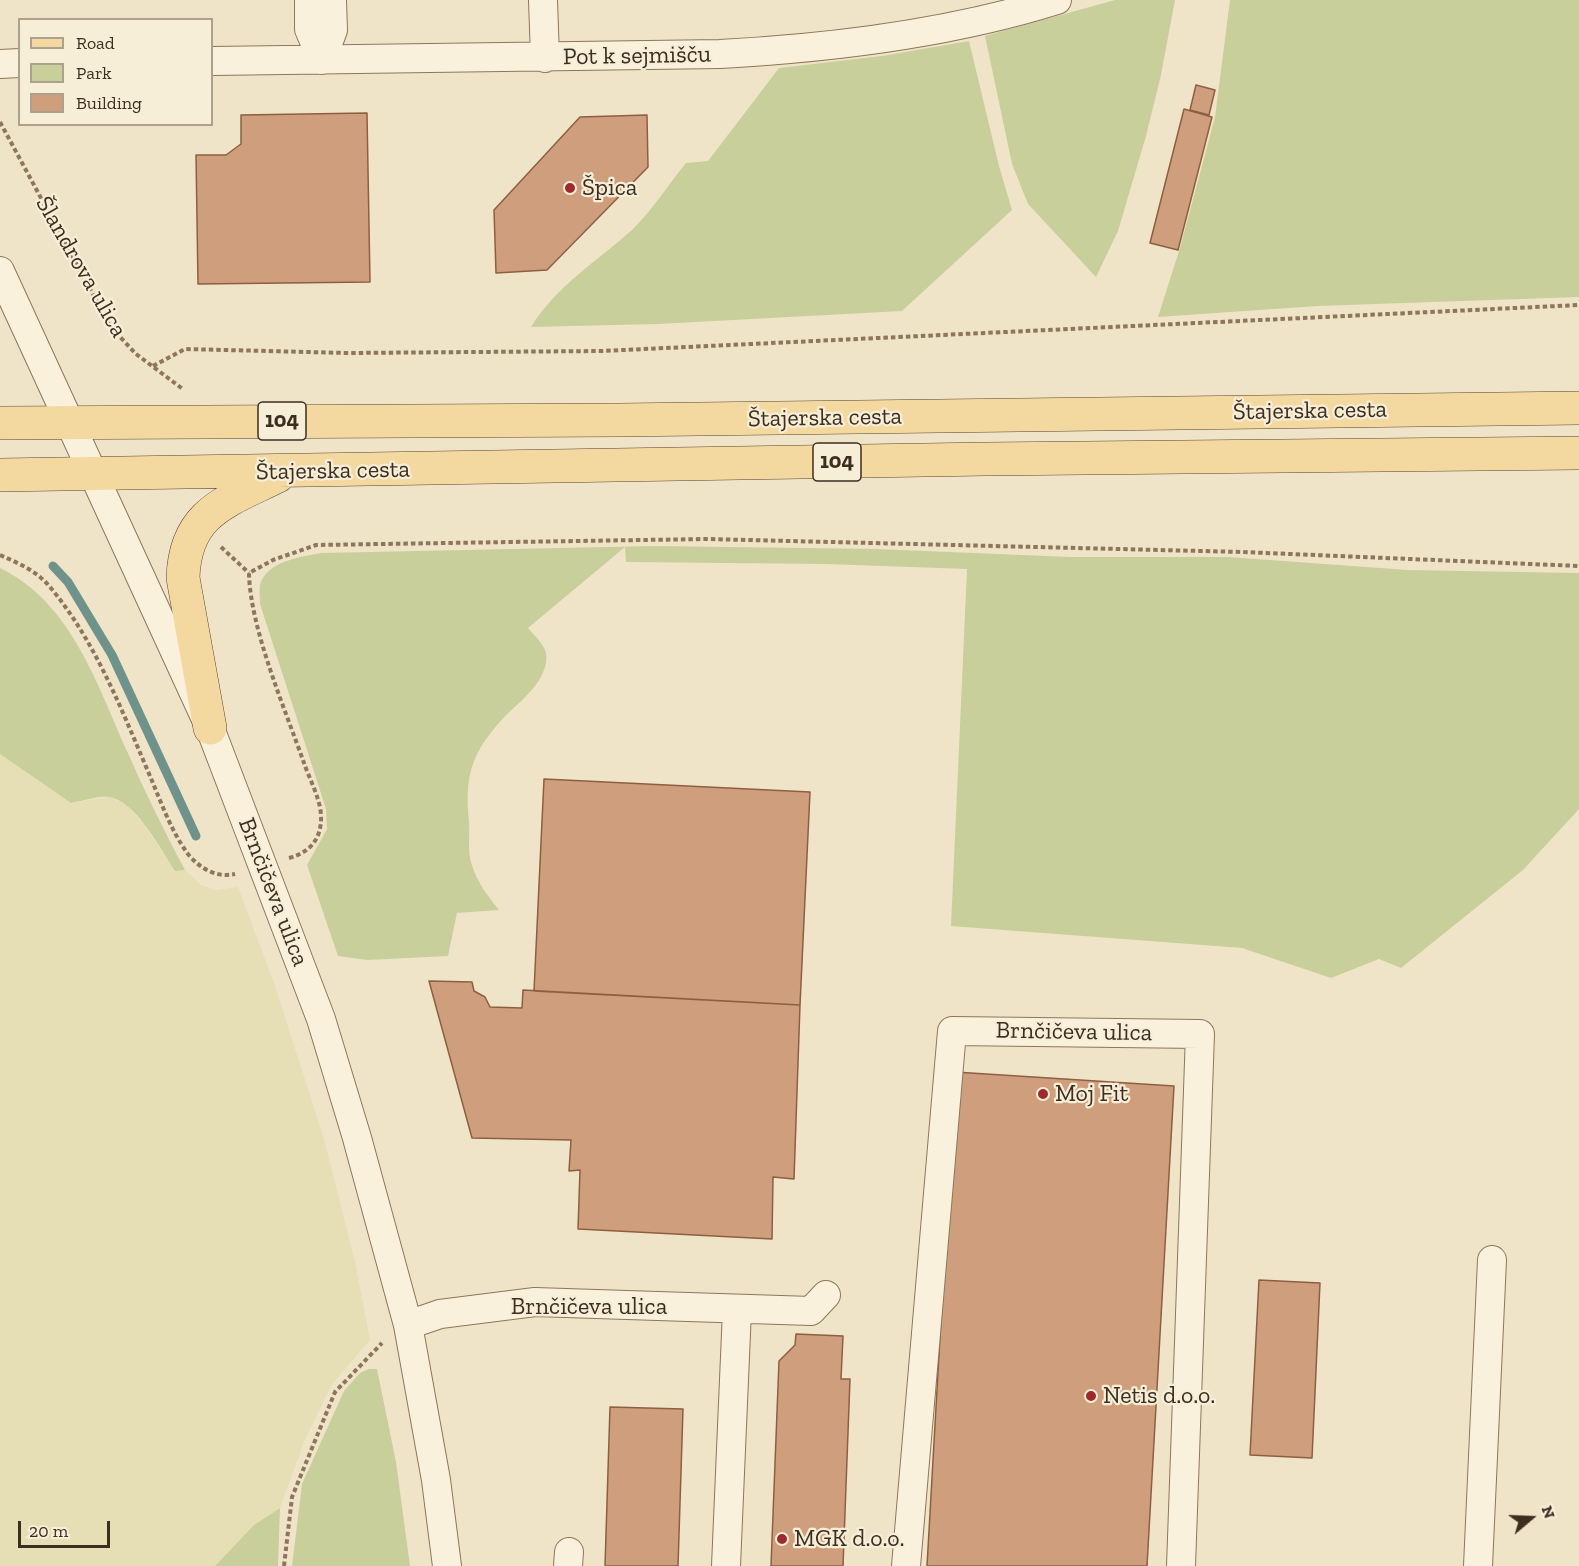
<!DOCTYPE html>
<html>
<head>
<meta charset="utf-8">
<style>
	body { margin:0 }
	#map { position:relative; width:1579px; height:1566px; overflow:hidden; background:#f0e4c8; font-family:"Zilla Slab",serif }
	canvas { display:block }
	.legend { position:absolute; left:18px; top:18px; width:195px; height:108px; box-sizing:border-box; background:#f7eed8; border:2px solid #ada18e; margin:0; padding:8px 10px; list-style:none; font-size:18px; color:#3d2e20 }
	.legend li { display:flex; align-items:center; gap:12px; height:30px }
	.legend b { width:30px; border:2px solid #ada18e }
	.north { position:absolute; left:1501px; top:1488px; width:60px; height:60px; -webkit-text-stroke:4px #f7eed8; paint-order:stroke; rotate:71deg; font-size:16px; font-weight:700; line-height:24px; text-align:center; color:#3d2e20 }
	.north::after { content:''; display:block; margin:auto; width:21px; height:27px; background:#3d2e20; clip-path:polygon(50% 0,100% 100%,50% 72%,0 100%) }
	.scale { position:absolute; left:18px; top:1521px; width:92px; height:27px; box-sizing:border-box; border:3px solid #3d2e20; border-top:0; padding-left:8px; font-size:18px; line-height:21px; white-space:nowrap; color:#3d2e20; -webkit-text-stroke:4px #f7eed8; paint-order:stroke }
</style>
</head>
<body>
<div id="map">
<canvas width="1579" height="1566"></canvas>
<ul class="legend">
<li><b style="height:8px;background:#f3d9a0"></b>Road</li>
<li><b style="height:16px;background:#c9cf9b"></b>Park</li>
<li><b style="height:16px;background:#cf9f7d"></b>Building</li>
</ul>
<div class="north">N</div>
<div class="scale">20 m</div>
</div>
<script>
const c = document.querySelector('canvas').getContext('2d');
c.lineJoin = 'round';
function paint(path, color) { c.fillStyle = color; c.fill(path, 'evenodd'); }
function trace(path, color, width, dash) { c.strokeStyle = color; c.lineWidth = width; c.lineCap = dash ? 'butt' : 'round'; c.setLineDash(dash || []); c.stroke(path); }
function write(font, color, halo, rows, align = 'center') {
  c.font = font + ' "Zilla Slab",serif'; c.lineWidth = 4.5; c.setLineDash([]); c.textBaseline = 'middle'; c.strokeStyle = halo; c.fillStyle = color; for (const [text, x, y, turn = 0] of rows) {
    c.save(); c.translate(x, y); c.rotate((+turn || 0) * Math.PI / 180); c.textAlign = isNaN(turn) ? turn : align; if (halo) c.strokeText(text, 0, 0); c.fillText(text, 0, 0); c.restore();
  }
}
const farmland = new Path2D(`
	M 0,754 L 71,803 L 109,797 L 127,805 L 146,827 L 175,871 L 185,870 L 201,885 L 216,890 L 238,887 L 275,986 L 324,1139 L 355,1262 L 370,1340 L 331,1386 L 304,1442 L 280,1508 L 254,1525 L 215,1566 L 0,1566 Z`);
const green = new Path2D(`
	M 1115,0 L 1175,0 L 1161,75 L 1146,136 L 1118,231 L 1096,277 L 1028,204 L 1012,164 L 985,36 Z
	M 1230,0 L 1579,0 L 1579,297 L 1318,306 L 1158,317 L 1180,248 L 1215,117 Z
	M 969,41 L 999,166 L 1012,210 L 902,311 L 658,324 L 531,327 C 556,286 599,260 634,228 C 653,209 669,184 686,163 L 708,161 L 779,68 L 882,56 Z
	M 655,546 L 877,549 L 1071,557 L 1228,557 L 1408,570 L 1579,573 L 1579,809 L 1523,870 L 1401,968 L 1379,959 L 1331,978 L 1242,948 L 951,926 L 967,569 L 825,564 L 626,562 L 625,547 L 528,628 C 537,639 549,647 546,663 C 541,689 513,706 498,724 C 470,756 465,779 469,821 C 470,833 468,846 470,858 C 474,878 487,895 499,910 L 457,913 L 448,956 L 367,960 L 338,956 L 307,865 L 327,829 L 326,809 L 260,604 C 260,598 259,591 260,585 C 266,561 301,557 321,553 Z
	M 0,568 C 71,602 97,684 127,751 C 145,792 164,831 185,870 L 175,871 C 161,850 135,799 108,797 C 97,796 83,801 71,803 L 0,754 Z
	M 369,1369 L 377,1369 L 396,1462 L 410,1566 L 292,1566 L 302,1484 L 344,1391 L 360,1373 Z
	M 280,1508 L 278,1566 L 215,1566 L 254,1525 Z`);
const stream = new Path2D(`
	M 53,566 L 68,582 L 112,655 L 196,836`);
const building = new Path2D(`
	M 1196,85 L 1215,90 L 1209,115 L 1190,110 Z
	M 1184,109 L 1212,117 L 1178,250 L 1150,243 Z
	M 367,113 L 370,282 L 198,284 L 196,155 L 226,155 L 241,144 L 241,115 Z
	M 647,115 L 648,167 L 547,270 L 496,273 L 494,210 L 580,117 Z
	M 544,779 L 810,792 L 800,1005 L 534,991 Z
	M 429,981 L 472,982 L 474,991 L 485,997 L 490,1007 L 522,1008 L 523,990 L 800,1005 L 794,1179 L 773,1177 L 772,1239 L 578,1229 L 580,1170 L 569,1171 L 571,1140 L 472,1138 Z
	M 955,1072 L 1174,1086 L 1147,1566 L 927,1566 Z
	M 1259,1280 L 1320,1283 L 1312,1458 L 1250,1455 Z
	M 796,1334 L 843,1336 L 841,1379 L 850,1379 L 843,1566 L 771,1566 L 779,1361 L 795,1345 Z
	M 610,1407 L 683,1409 L 678,1566 L 605,1566 Z`);
const path = new Path2D(`
	M 0,122 L 110,326 L 136,354 L 184,390
	M 153,366 L 185,349 L 348,353 L 602,351 L 1579,305
	M 221,547 L 249,573
	M 0,555 C 18,563 37,571 50,587 C 96,642 122,711 150,776 C 161,802 171,831 188,854 C 200,869 217,878 235,874
	M 289,858 C 311,852 322,838 321,815 C 320,798 309,778 304,763 C 285,709 250,628 249,573 L 273,560 L 316,545 L 707,539 L 1242,552 L 1579,566
	M 284,1566 L 292,1497 L 335,1392 L 382,1343`);
const minor = new Path2D(`
	M 309,0 L 309,29 L 322,60
	M 543,0 L 545,58
	M 322,60 L 333,30 L 332,0
	M 212,61 L 720,54 C 833,48 949,34 1057,0
	M 0,64 L 20,63
	M 0,271 L 210,728 L 321,1019 L 357,1138 L 408,1325 L 436,1480 L 447,1566
	M 408,1325 L 440,1314 L 535,1302 L 811,1311 L 826,1295
	M 568,1566 L 569,1552
	M 726,1566 L 737,1310
	M 906,1566 L 952,1031 L 1200,1034 L 1181,1566
	M 1478,1566 L 1492,1260`);
const major = new Path2D(`
	M 0,423 L 619,420 L 1579,408
	M 0,475 L 986,459 L 1579,453
	M 210,728 L 183,578 C 185,512 226,502 278,476`);
const markers = [
	[570,188,6,"#9e2a2b"],
	[1043,1094,6,"#9e2a2b"],
	[1091,1396,6,"#9e2a2b"],
	[782,1539,6,"#9e2a2b"]
];
const shields = [
	[282,421,48],
	[837,462,48]
];
const shieldNames = [
	["104",282,421],
	["104",837,462]
];
const streetNames = [
	["Pot k sejmišču",637,56,-1],
	["Šlandrova ulica",81,267,60],
	["Štajerska cesta",1310,411,-1],
	["Štajerska cesta",825,418,-1],
	["Štajerska cesta",333,471,-1],
	["Brnčičeva ulica",273,892,69],
	["Brnčičeva ulica",1074,1032,1],
	["Brnčičeva ulica",589,1307]
];
const poiNames = [
	["Špica",582,188],
	["Moj Fit",1055,1094],
	["Netis d.o.o.",1103,1396],
	["MGK d.o.o.",794,1539]
];
paint(farmland, '#e6deb5');
paint(green, '#c9cf9b');
trace(stream, '#6f938a', 9);
paint(building, '#cf9f7d');
trace(building, '#8d5f41', 1.5);
trace(minor, '#8d765c', 30);
trace(major, '#5b4430', 34);
trace(path, '#8d765c', 4, [4.5, 3]);
trace(minor, '#faf1dc', 28);
trace(major, '#f3d9a0', 33);
for (const [x, y, r, color] of markers) { const dot = new Path2D(); dot.arc(x, y, r, 0, 2 * Math.PI); c.fillStyle = color; c.fill(dot); trace(dot, '#f7eed8', 2); }
for (const [x, y, w] of shields) { const box = new Path2D(); box.roundRect(x - w / 2, y - 19, w, 38, 4.5); c.fillStyle = '#f7eed8'; c.fill(box); trace(box, '#3d2e20', 1.5); }
write('bold 22px', '#3d2e20', null, shieldNames);
write('24px', '#3d2e20', '#f7eed8', streetNames);
write('24px', '#3d2e20', '#f7eed8', poiNames, 'left');
</script>
</body>
</html>
